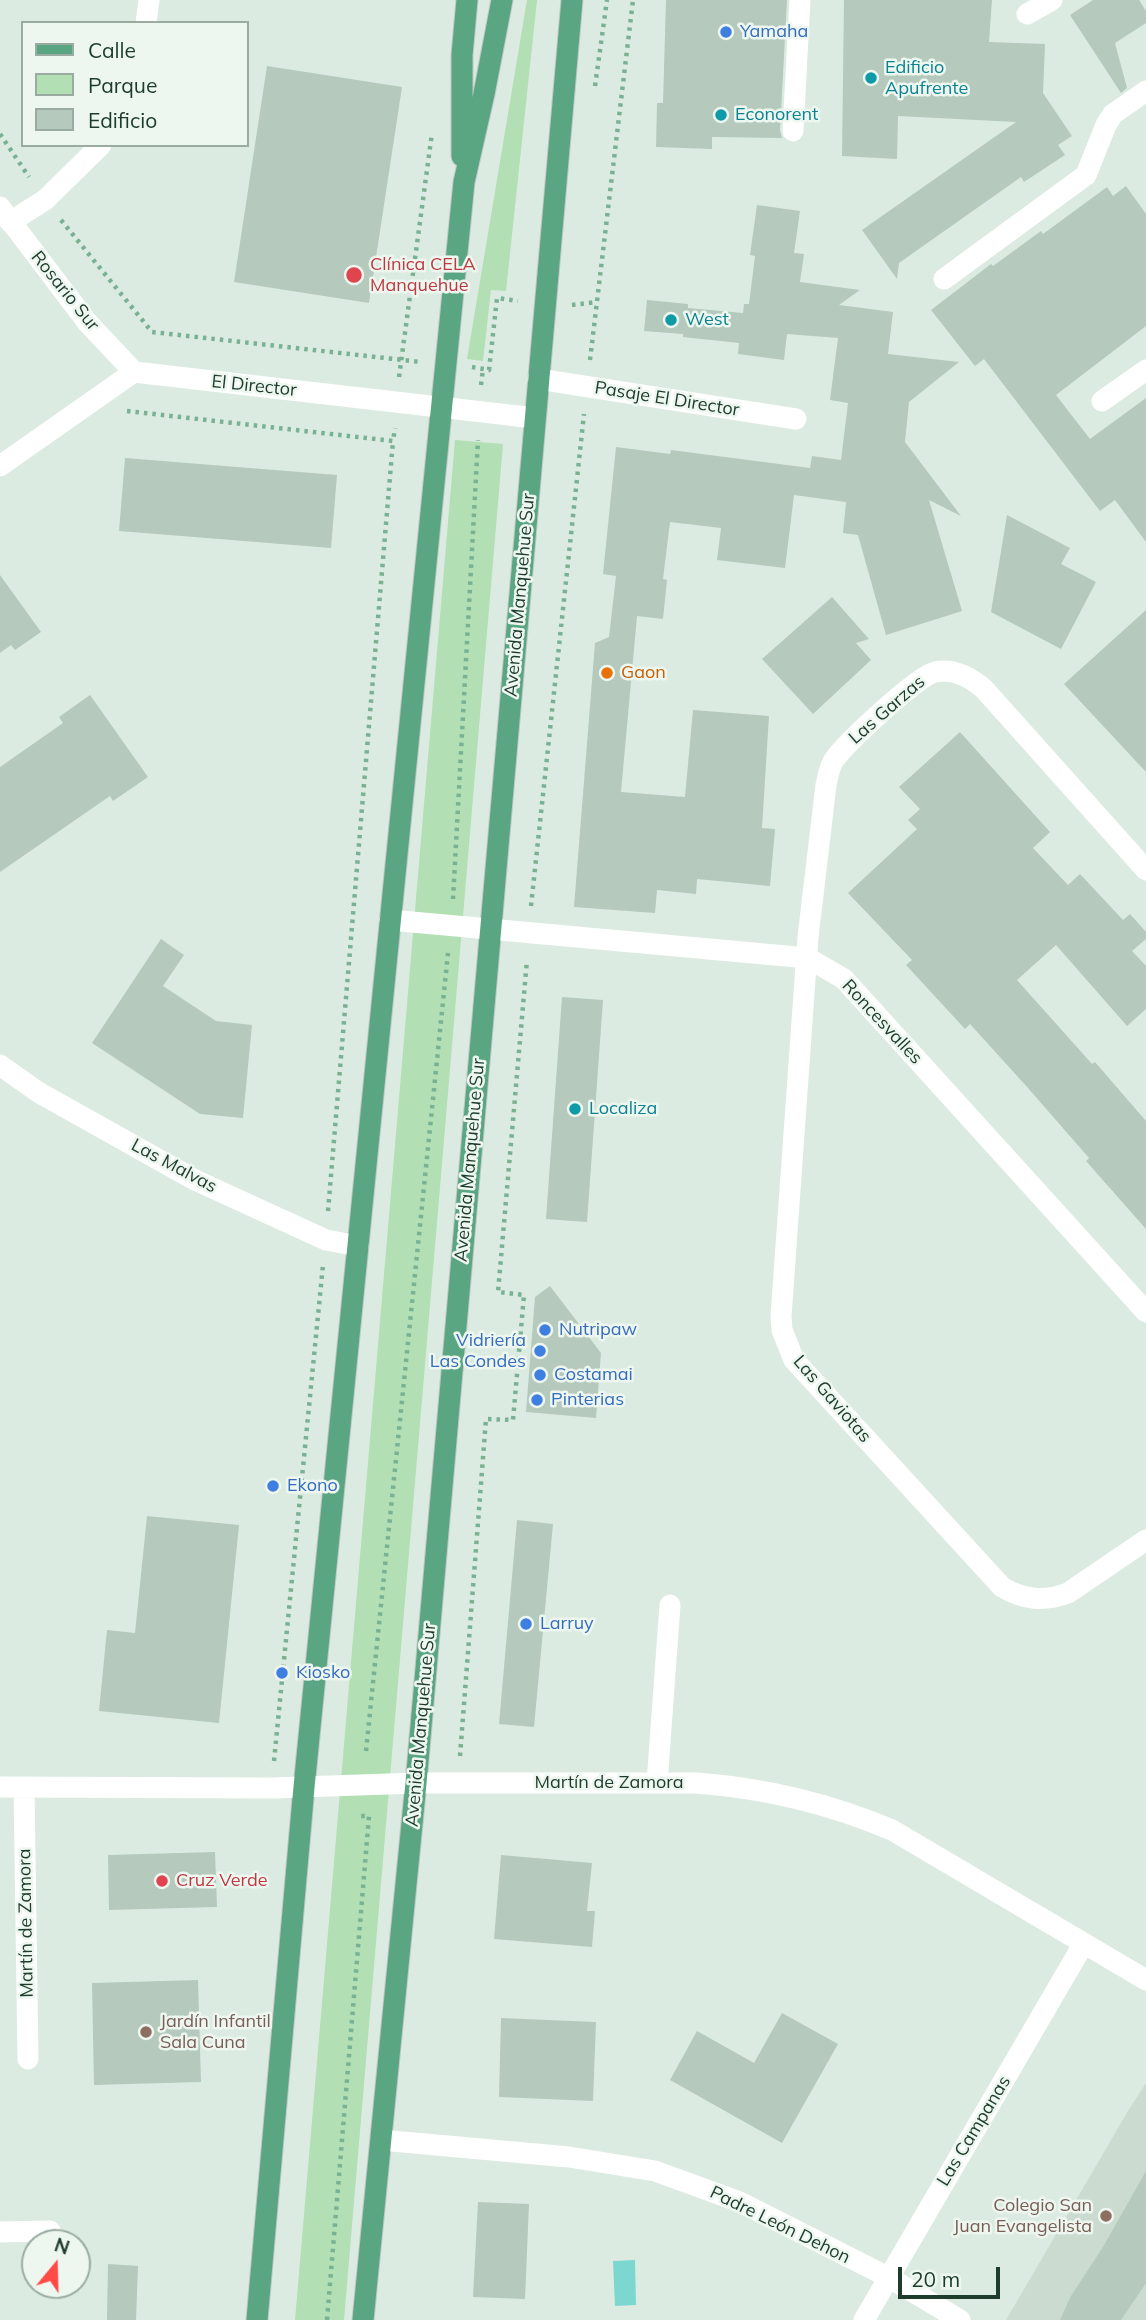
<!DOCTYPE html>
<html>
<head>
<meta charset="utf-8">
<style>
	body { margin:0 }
	#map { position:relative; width:1146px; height:2320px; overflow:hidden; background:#dcebe1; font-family:Mulish,sans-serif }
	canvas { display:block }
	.legend { position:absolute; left:21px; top:21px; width:228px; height:126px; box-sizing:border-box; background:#edf7f0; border:2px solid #9aaca2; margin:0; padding:9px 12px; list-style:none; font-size:21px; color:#1d3c2c }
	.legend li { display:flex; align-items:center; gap:14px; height:35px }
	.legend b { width:35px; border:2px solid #9aaca2 }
	.north { position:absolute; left:21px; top:2229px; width:70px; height:70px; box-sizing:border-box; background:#edf7f0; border:2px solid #9aaca2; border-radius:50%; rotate:19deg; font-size:19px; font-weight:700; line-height:28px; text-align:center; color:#1d3c2c }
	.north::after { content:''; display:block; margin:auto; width:24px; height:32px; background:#ff4a46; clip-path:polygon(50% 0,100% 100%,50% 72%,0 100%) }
	.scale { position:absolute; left:898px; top:2267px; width:102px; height:32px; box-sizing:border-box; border:4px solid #1d3c2c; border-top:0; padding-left:9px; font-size:21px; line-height:24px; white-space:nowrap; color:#1d3c2c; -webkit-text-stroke:5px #edf7f0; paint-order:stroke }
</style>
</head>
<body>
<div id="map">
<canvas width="1146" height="2320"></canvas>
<ul class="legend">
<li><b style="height:9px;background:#5ba682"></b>Calle</li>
<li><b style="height:19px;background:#b2dfb4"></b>Parque</li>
<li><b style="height:19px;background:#b5c9bc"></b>Edificio</li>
</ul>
<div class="north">N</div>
<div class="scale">20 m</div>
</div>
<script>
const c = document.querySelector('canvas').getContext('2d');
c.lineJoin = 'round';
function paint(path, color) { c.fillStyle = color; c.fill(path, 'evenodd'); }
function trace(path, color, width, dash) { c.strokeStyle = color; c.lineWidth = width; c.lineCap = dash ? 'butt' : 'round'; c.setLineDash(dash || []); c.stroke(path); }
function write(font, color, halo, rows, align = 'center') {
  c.font = font + ' Mulish,sans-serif'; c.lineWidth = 5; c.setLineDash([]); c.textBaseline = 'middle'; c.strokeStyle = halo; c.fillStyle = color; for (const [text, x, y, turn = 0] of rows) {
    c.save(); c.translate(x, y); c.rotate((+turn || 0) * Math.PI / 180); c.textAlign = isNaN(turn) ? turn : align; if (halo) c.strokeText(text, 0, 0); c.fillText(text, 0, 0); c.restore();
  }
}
const built = new Path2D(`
	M 1146,2083 L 1146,2320 L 1006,2320 L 1128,2111 Z`);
const green = new Path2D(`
	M 527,0 L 537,0 L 506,291 L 491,290 L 483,361 L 467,359 Z
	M 455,440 L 503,444 L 344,2320 L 295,2320 Z`);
const water = new Path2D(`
	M 635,2260 L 636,2305 L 615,2306 L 613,2261 Z`);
const building = new Path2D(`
	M 666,0 L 787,0 L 780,130 L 782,138 L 712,137 L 712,149 L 656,147 L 657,103 L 663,103 Z
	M 844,0 L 992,0 L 989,42 L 1045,44 L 1043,93 L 1072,136 L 1058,145 L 1065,155 L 1024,182 L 1021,177 L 899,263 L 897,279 L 862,230 L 1016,122 L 898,116 L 897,159 L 842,156 Z
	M 1093,0 L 1139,0 L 1146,11 L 1146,23 L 1115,43 L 1127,88 L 1121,93 L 1070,15 Z
	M 267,66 L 402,87 L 369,303 L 234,282 Z
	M 1126,186 L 1146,214 L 1146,326 L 1056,395 L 1090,439 L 1146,398 L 1146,542 L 1115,500 L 1100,511 L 984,359 L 975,366 L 931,310 L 991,264 L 993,266 L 1041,231 L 1043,234 L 1107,187 L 1113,196 Z
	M 757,205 L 800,211 L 794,253 L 804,254 L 800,282 L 860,290 L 839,305 L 893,312 L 888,354 L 959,362 L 909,402 L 905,442 L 961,516 L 929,500 L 962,611 L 886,635 L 858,535 L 843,533 L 846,502 L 794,495 L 785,568 L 717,560 L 721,528 L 670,522 L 663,579 L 667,580 L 663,619 L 637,616 L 621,792 L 685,797 L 693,710 L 769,716 L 762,828 L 775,829 L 770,886 L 697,879 L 696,894 L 657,890 L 655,913 L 574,907 L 595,643 L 609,637 L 616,576 L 603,574 L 616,447 L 670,454 L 671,450 L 810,468 L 812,456 L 841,460 L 848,403 L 830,400 L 838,338 L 787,334 L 784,360 L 738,354 L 739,343 L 683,337 L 683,334 L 644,331 L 647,300 L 688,304 L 688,308 L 743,313 L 744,304 L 749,304 L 755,256 L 750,255 Z
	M 125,458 L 337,475 L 331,548 L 119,531 Z
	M 1007,515 L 1070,548 L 1061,564 L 1096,582 L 1061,649 L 991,612 Z
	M 0,575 L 41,632 L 15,650 L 11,645 L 0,653 Z
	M 832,597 L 869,639 L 856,643 L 871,660 L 813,714 L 762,659 Z
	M 1146,610 L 1146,772 L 1064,684 Z
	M 90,695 L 148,777 L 113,801 L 110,796 L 0,872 L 0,767 L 63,723 L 59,717 Z
	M 960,732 L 1050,832 L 1033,848 L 1068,885 L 1080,874 L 1123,920 L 1130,914 L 1146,932 L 1146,939 L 1132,951 L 1146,966 L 1146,1009 L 1127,1026 L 1056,945 L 1017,980 L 1092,1064 L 1095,1062 L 1146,1121 L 1146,1229 L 1086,1161 L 1089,1158 L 1028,1088 L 970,1024 L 965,1029 L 906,965 L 912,960 L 848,893 L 917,829 L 908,820 L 920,809 L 899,787 Z
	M 161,939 L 184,955 L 163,986 L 216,1021 L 252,1025 L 243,1118 L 200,1114 L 92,1043 Z
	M 562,997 L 603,1000 L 587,1222 L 546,1219 Z
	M 550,1286 L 601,1353 L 596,1418 L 526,1412 L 535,1297 Z
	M 147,1516 L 239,1525 L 219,1723 L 99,1711 L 107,1630 L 135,1633 Z
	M 517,1520 L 553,1524 L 534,1727 L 499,1724 Z
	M 215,1852 L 217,1907 L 109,1910 L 108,1855 Z
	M 501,1855 L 592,1863 L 587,1911 L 595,1911 L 592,1947 L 494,1939 Z
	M 198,1980 L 201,2082 L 94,2085 L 92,1983 Z
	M 782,2013 L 838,2044 L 782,2143 L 670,2080 L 697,2031 L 754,2063 Z
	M 501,2018 L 596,2022 L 593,2101 L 499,2097 Z
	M 1146,2171 L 1146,2283 L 1121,2320 L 1060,2320 L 1071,2296 L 1103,2247 Z
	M 478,2202 L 529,2204 L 525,2299 L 473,2297 Z
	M 108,2264 L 138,2266 L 136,2320 L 107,2320 Z`);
const path = new Path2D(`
	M 595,86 L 607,0
	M 0,134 L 29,177
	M 61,220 L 152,332 L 421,362
	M 572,305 L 597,302
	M 590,360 L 633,0
	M 472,367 L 489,370 L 497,298 L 518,301
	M 399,377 L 432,133
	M 481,385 L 483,369
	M 127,411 L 393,441 L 395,428
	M 453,899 L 478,440
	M 531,906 L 584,414
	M 328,1211 L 393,441
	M 366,1751 L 448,953
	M 460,1756 L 486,1419 L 513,1420 L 524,1295 L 498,1292 L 527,960
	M 274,1761 L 323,1265
	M 327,2320 L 369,1816 L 361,1816`);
const minor = new Path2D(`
	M 1027,14 L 1052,0
	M 146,23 L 149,0
	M 793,131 L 800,0
	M 0,207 L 87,322 L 134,372
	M 10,222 L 45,200 L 101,145
	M 944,279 L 1086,175 L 1106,125 L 1113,114 L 1146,91
	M 538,379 L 796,419
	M 1102,401 L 1146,370
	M 0,466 L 134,372 L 535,418
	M 1146,870 L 984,689 C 970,677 954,668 935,672 C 917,676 846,743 834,760 C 829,767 828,777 826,785 L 808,937 L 781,1316 L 782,1330 L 794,1360 L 1002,1587 C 1024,1600 1044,1602 1068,1593 L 1146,1540
	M 390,920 L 808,958 L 844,979 L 1146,1312
	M 0,1065 L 38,1092 L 195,1180 L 326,1240 L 358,1246
	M 657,1783 L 670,1605
	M 0,1787 L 273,1788 L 416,1783 L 696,1783 C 765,1788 828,1803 892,1830 L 1146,1980
	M 24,1787 L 28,2059
	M 381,2140 L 569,2157 L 655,2171 L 740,2202 L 888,2277 L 960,2320
	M 0,2232 L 50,2231
	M 864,2320 L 1084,1943`);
const major = new Path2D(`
	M 462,156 L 462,55 L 467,0
	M 257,2320 L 304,1787 L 464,182 L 484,94 L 502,0
	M 363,2320 L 416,1783 L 572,0`);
const markers = [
	[726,32,7,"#3f7fe0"],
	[871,78,7,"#0f9aa8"],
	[721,115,7,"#0f9aa8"],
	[354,275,9,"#e0444e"],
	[671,320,7,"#0f9aa8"],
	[607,673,7,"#e8710a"],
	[575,1109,7,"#0f9aa8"],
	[545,1330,7,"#3f7fe0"],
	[540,1351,7,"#3f7fe0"],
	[540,1375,7,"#3f7fe0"],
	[537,1400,7,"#3f7fe0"],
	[273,1486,7,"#3f7fe0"],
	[526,1624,7,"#3f7fe0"],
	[282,1673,7,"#3f7fe0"],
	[162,1881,7,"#e0444e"],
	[146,2032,7,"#8d6e63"],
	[1106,2216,7,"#8d6e63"]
];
const shopNames = [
	["Yamaha",740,32],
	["Nutripaw",559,1330],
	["Vidriería",526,1341,"right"],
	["Las Condes",526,1362,"right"],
	["Costamai",554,1375],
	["Pinterias",551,1400],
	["Ekono",287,1486],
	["Larruy",540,1624],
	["Kiosko",296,1673]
];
const cultureNames = [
	["Edificio",885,68],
	["Apufrente",885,89],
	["Econorent",735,115],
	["West",685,320],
	["Localiza",589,1109]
];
const healthNames = [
	["Clínica CELA",370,265],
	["Manquehue",370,286],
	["Cruz Verde",176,1881]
];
const streetNames = [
	["Rosario Sur",65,291,51],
	["El Director",254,386,6],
	["Pasaje El Director",667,399,9],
	["Avenida Manquehue Sur",520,595,-85],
	["Las Garzas",887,710,-41],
	["Roncesvalles",882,1022,47],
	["Avenida Manquehue Sur",470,1160,-85],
	["Las Malvas",174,1166,28],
	["Las Gaviotas",832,1399,49],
	["Avenida Manquehue Sur",421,1725,-85],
	["Martín de Zamora",609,1783],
	["Martín de Zamora",26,1923,-91],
	["Las Campanas",974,2131,-59],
	["Padre León Dehon",780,2225,26]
];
const foodNames = [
	["Gaon",621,673]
];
const educationNames = [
	["Jardín Infantil",160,2022],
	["Sala Cuna",160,2043],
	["Colegio San",1092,2206,"right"],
	["Juan Evangelista",1092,2227,"right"]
];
paint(built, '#cbdbd0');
paint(green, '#b2dfb4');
paint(water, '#7dd7d1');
paint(building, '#b5c9bc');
trace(major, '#c0c8c4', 23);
trace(path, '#79b293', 4.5, [3.5, 5]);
trace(minor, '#fff', 21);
trace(major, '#5ba682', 21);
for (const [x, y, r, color] of markers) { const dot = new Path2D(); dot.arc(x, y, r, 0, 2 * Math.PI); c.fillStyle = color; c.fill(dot); trace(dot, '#edf7f0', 2.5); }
write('18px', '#366cbe', '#edf7f0', shopNames, 'left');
write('18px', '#0d838f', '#edf7f0', cultureNames, 'left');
write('18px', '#be3a42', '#edf7f0', healthNames, 'left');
write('18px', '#1d3c2c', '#edf7f0', streetNames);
write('18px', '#c56008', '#edf7f0', foodNames, 'left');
write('18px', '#785e54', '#edf7f0', educationNames, 'left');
</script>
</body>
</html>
